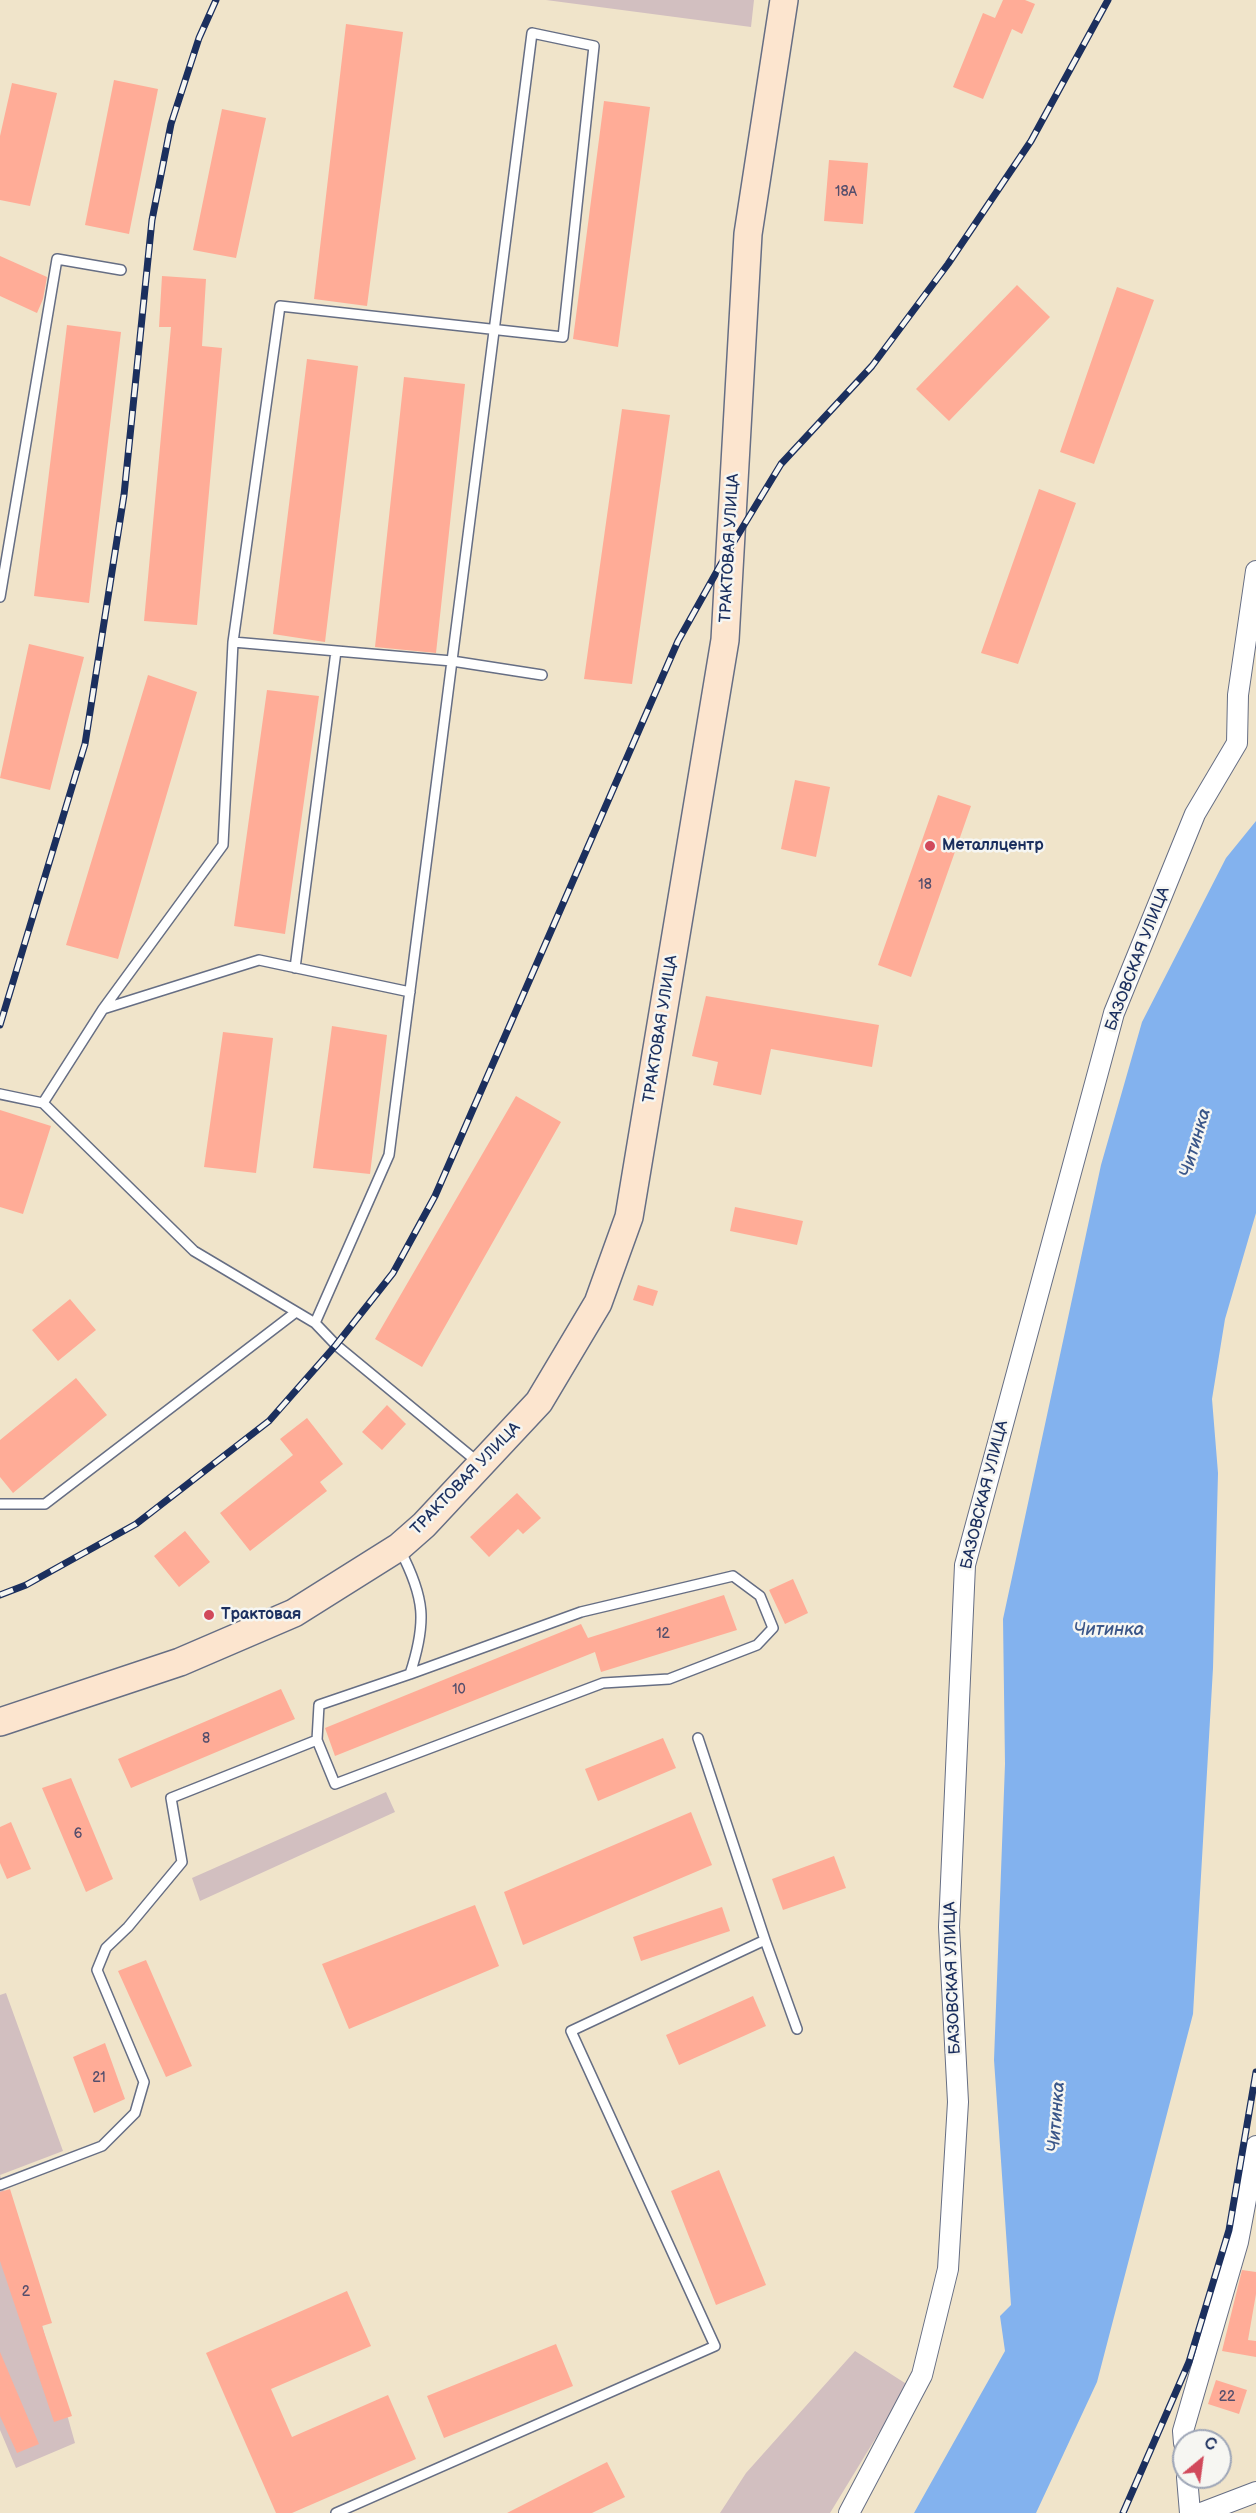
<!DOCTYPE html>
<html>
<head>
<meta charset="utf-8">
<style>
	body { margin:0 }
	#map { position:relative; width:1256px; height:2513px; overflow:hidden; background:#f0e4ca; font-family:"Balsamiq Sans",sans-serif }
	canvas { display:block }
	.north { position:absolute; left:1172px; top:2429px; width:60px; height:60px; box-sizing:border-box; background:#f6f6f2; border:2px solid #9ea6b7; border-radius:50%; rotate:29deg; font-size:16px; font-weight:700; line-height:24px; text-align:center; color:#1b2f5e }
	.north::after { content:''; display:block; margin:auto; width:21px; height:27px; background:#d1495b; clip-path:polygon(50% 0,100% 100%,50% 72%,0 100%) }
</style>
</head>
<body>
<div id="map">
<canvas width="1256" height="2513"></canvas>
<div class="north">С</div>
</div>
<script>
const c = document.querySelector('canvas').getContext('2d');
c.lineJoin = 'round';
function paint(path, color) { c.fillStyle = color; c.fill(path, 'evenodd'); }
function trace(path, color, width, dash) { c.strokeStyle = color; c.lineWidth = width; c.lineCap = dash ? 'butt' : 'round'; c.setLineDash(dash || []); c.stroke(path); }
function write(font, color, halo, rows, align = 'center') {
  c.font = font + ' "Balsamiq Sans",sans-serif'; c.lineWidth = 5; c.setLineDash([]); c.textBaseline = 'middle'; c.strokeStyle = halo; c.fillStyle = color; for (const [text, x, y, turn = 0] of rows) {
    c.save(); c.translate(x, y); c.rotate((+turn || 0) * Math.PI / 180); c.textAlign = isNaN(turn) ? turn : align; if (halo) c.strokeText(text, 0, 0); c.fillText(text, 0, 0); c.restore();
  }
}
const industrial = new Path2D(`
	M 546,0 L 754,0 L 751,27 Z
	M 386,1792 L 395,1812 L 200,1901 L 192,1878 Z
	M 6,1993 L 63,2151 L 0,2175 L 0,1995 Z
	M 0,2175 L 75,2443 L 16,2468 L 0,2430 Z
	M 855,2351 L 908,2385 L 830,2513 L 720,2513 L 746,2473 Z`);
const water = new Path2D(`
	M 1256,821 L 1256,1213 L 1225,1319 L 1212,1399 L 1218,1473 L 1213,1668 L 1193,2014 L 1097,2382 L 1036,2513 L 914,2513 L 1005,2351 L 1000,2316 L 1011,2305 L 994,2060 L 1005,1764 L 1003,1619 L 1101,1165 L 1142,1022 L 1226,858 Z`);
const building = new Path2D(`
	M 1003,0 L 1025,0 L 1035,4 L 1022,34 L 1012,29 L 983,99 L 953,87 L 983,13 L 995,18 Z
	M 346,24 L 403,32 L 367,306 L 314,299 Z
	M 114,80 L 158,89 L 129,234 L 85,225 Z
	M 12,83 L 57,93 L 30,206 L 0,200 L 0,136 Z
	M 604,101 L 650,107 L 618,347 L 573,339 Z
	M 222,109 L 266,118 L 236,258 L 193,250 Z
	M 829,160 L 868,163 L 863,224 L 824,221 Z
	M 0,256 L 47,277 L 43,299 L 37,313 L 0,296 Z
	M 162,276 L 206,279 L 202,346 L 222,348 L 197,625 L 144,621 L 171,327 L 159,327 Z
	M 1017,285 L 1050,317 L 949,421 L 916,389 Z
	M 1117,287 L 1154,300 L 1094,464 L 1060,452 Z
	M 67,325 L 121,332 L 89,603 L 34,596 Z
	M 307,359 L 358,366 L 325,642 L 273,634 Z
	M 404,377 L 465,384 L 436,653 L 375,647 Z
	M 622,409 L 670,415 L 632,684 L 584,679 Z
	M 1039,489 L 1076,503 L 1018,664 L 981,653 Z
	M 29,644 L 84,657 L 50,790 L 0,778 Z
	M 148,675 L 197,692 L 118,959 L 66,945 Z
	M 267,690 L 319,696 L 285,934 L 234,926 Z
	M 795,780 L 830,787 L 816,857 L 781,849 Z
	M 938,795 L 971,806 L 911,977 L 878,965 Z
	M 706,996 L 879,1025 L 872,1067 L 771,1049 L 761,1095 L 713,1085 L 718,1062 L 692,1056 Z
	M 332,1026 L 387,1035 L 370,1174 L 313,1168 Z
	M 223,1032 L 273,1038 L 256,1173 L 204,1167 Z
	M 516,1096 L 561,1122 L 422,1367 L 375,1339 Z
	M 0,1110 L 51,1126 L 23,1214 L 0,1207 Z
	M 735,1207 L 803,1221 L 797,1245 L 730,1231 Z
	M 638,1285 L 658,1291 L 653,1306 L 633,1300 Z
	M 70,1299 L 96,1330 L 58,1361 L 32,1330 Z
	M 76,1378 L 107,1415 L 13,1493 L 0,1477 L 0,1440 Z
	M 387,1405 L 406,1424 L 382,1450 L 362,1432 Z
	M 307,1418 L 343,1464 L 320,1482 L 327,1491 L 250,1551 L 220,1513 L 293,1455 L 280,1439 Z
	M 517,1493 L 541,1518 L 523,1534 L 518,1529 L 489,1557 L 470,1537 Z
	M 185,1531 L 210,1562 L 179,1587 L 154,1556 Z
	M 793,1579 L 808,1613 L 785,1624 L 769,1590 Z
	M 724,1595 L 737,1630 L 601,1672 L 595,1652 L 335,1756 L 325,1728 L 581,1624 L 588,1638 Z
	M 281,1689 L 295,1719 L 131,1788 L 118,1759 Z
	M 663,1738 L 676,1768 L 598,1801 L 585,1769 Z
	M 71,1778 L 113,1879 L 86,1892 L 42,1788 Z
	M 691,1812 L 712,1865 L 523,1945 L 504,1892 Z
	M 11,1822 L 31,1869 L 7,1879 L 0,1863 L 0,1827 Z
	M 834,1856 L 846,1888 L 783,1910 L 772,1879 Z
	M 475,1905 L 499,1966 L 349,2029 L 322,1964 Z
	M 722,1907 L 730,1931 L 641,1961 L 633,1937 Z
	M 146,1960 L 192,2066 L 166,2077 L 118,1971 Z
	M 753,1996 L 766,2026 L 679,2065 L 666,2035 Z
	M 105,2043 L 125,2099 L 94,2113 L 73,2057 Z
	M 719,2170 L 766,2285 L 716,2305 L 671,2191 Z
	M 10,2189 L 52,2323 L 42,2326 L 72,2416 L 54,2422 L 0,2261 L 0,2192 Z
	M 1242,2270 L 1256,2272 L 1256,2294 L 1248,2340 L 1256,2341 L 1256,2357 L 1222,2351 Z
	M 347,2291 L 371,2346 L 271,2389 L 292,2437 L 388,2395 L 416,2459 L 292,2513 L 276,2513 L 206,2353 Z
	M 556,2344 L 573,2386 L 444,2438 L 427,2396 Z
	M 0,2352 L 39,2444 L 17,2453 L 0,2416 Z
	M 1216,2380 L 1247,2390 L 1239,2414 L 1208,2404 Z
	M 607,2462 L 625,2497 L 592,2513 L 507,2513 Z`);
const lane = new Path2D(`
	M 0,597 L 57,259 L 121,270
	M 233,642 L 223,845 L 103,1009 L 43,1103 L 194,1251 L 315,1323
	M 295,968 L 336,651
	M 103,1009 L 259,960 L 410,992
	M 0,1094 L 43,1103
	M 479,1463 L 336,1345 L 315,1323 L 389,1155 L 532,33 L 594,46 L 563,337 L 280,306 L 233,642 L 452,661 L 542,675
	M 0,1504 L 45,1504 L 296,1312
	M 317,1740 L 335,1784 L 603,1683 L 669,1679 L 757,1645 L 773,1628 L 760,1596 L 733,1576 L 581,1612 L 410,1674
	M 765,1940 L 797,2029
	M 0,2185 L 102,2146 L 135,2113 L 144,2082 L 97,1970 L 106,1948 L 128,1927 L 182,1862 L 171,1798 L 317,1740 L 319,1705 L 410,1674 C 427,1622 425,1598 400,1550
	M 336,2513 L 715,2346 L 571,2031 L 765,1940 L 698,1738`);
const street = new Path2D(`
	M 1184,2443 L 1183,2431 L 1238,2242 L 1256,2146
	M 1187,2477 L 1190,2513
	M 849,2513 L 922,2375 L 948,2269 L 958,2102 L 949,1927 L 965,1565 L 1114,1013 L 1195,814 L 1237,743 L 1238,695 L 1256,571
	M 1201,2513 L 1256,2492`);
const secondary = new Path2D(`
	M 0,1722 L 180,1662 L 294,1613 L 399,1547 L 424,1525 L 539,1402 L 598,1303 L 629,1217 L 725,640 L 748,234 L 784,0`);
const rail = new Path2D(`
	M 0,1025 L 85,744 L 124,495 L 152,220 L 171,124 L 199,38 L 216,0
	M 0,1595 L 26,1585 L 136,1524 L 269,1421 L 336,1345 L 393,1273 L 435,1196 L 678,641 L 730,548 L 781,464 L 872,366 L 948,264 L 1031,141 L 1108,0
	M 1123,2513 L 1189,2362 L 1229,2230 L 1256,2072`);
const markers = [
	[930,846,6,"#d1495b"],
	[209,1615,6,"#d1495b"]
];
const numberNames = [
	["18А",846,192],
	["18",925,885],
	["12",663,1634],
	["10",459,1690],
	["8",206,1739],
	["6",78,1834],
	["21",99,2078],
	["2",26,2292],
	["22",1227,2397]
];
const streetNames = [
	["ТРАКТОВАЯ УЛИЦА",730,548,-87],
	["БАЗОВСКАЯ УЛИЦА",1138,959,-69],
	["ТРАКТОВАЯ УЛИЦА",661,1029,-81],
	["ТРАКТОВАЯ УЛИЦА",466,1479,-46],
	["БАЗОВСКАЯ УЛИЦА",985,1495,-76],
	["БАЗОВСКАЯ УЛИЦА",953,1978,-92]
];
const poiNames = [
	["Металлцентр",942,846],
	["Трактовая",221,1615]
];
const waterNames = [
	["Читинка",1196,1143,-74],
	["Читинка",1109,1630],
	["Читинка",1057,2117,-86]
];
paint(industrial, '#d2bfc0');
paint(water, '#83b2ee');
paint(building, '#ffac97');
trace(lane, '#666e84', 12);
trace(street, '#666e84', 22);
trace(secondary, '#666e84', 30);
trace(lane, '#fff', 9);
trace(street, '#fff', 20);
trace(secondary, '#fce5cf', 27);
trace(rail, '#1b2f5e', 7);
trace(rail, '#f6f6f2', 4.5, [14]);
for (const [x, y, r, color] of markers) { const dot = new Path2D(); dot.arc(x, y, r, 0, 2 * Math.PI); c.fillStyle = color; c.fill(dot); trace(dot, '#f6f6f2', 2); }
write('14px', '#544e6c', null, numberNames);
write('16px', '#1b2f5e', '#f6f6f2', streetNames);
write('bold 16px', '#1b2f5e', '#f6f6f2', poiNames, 'left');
write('italic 18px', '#3a5689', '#f6f6f2', waterNames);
</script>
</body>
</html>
